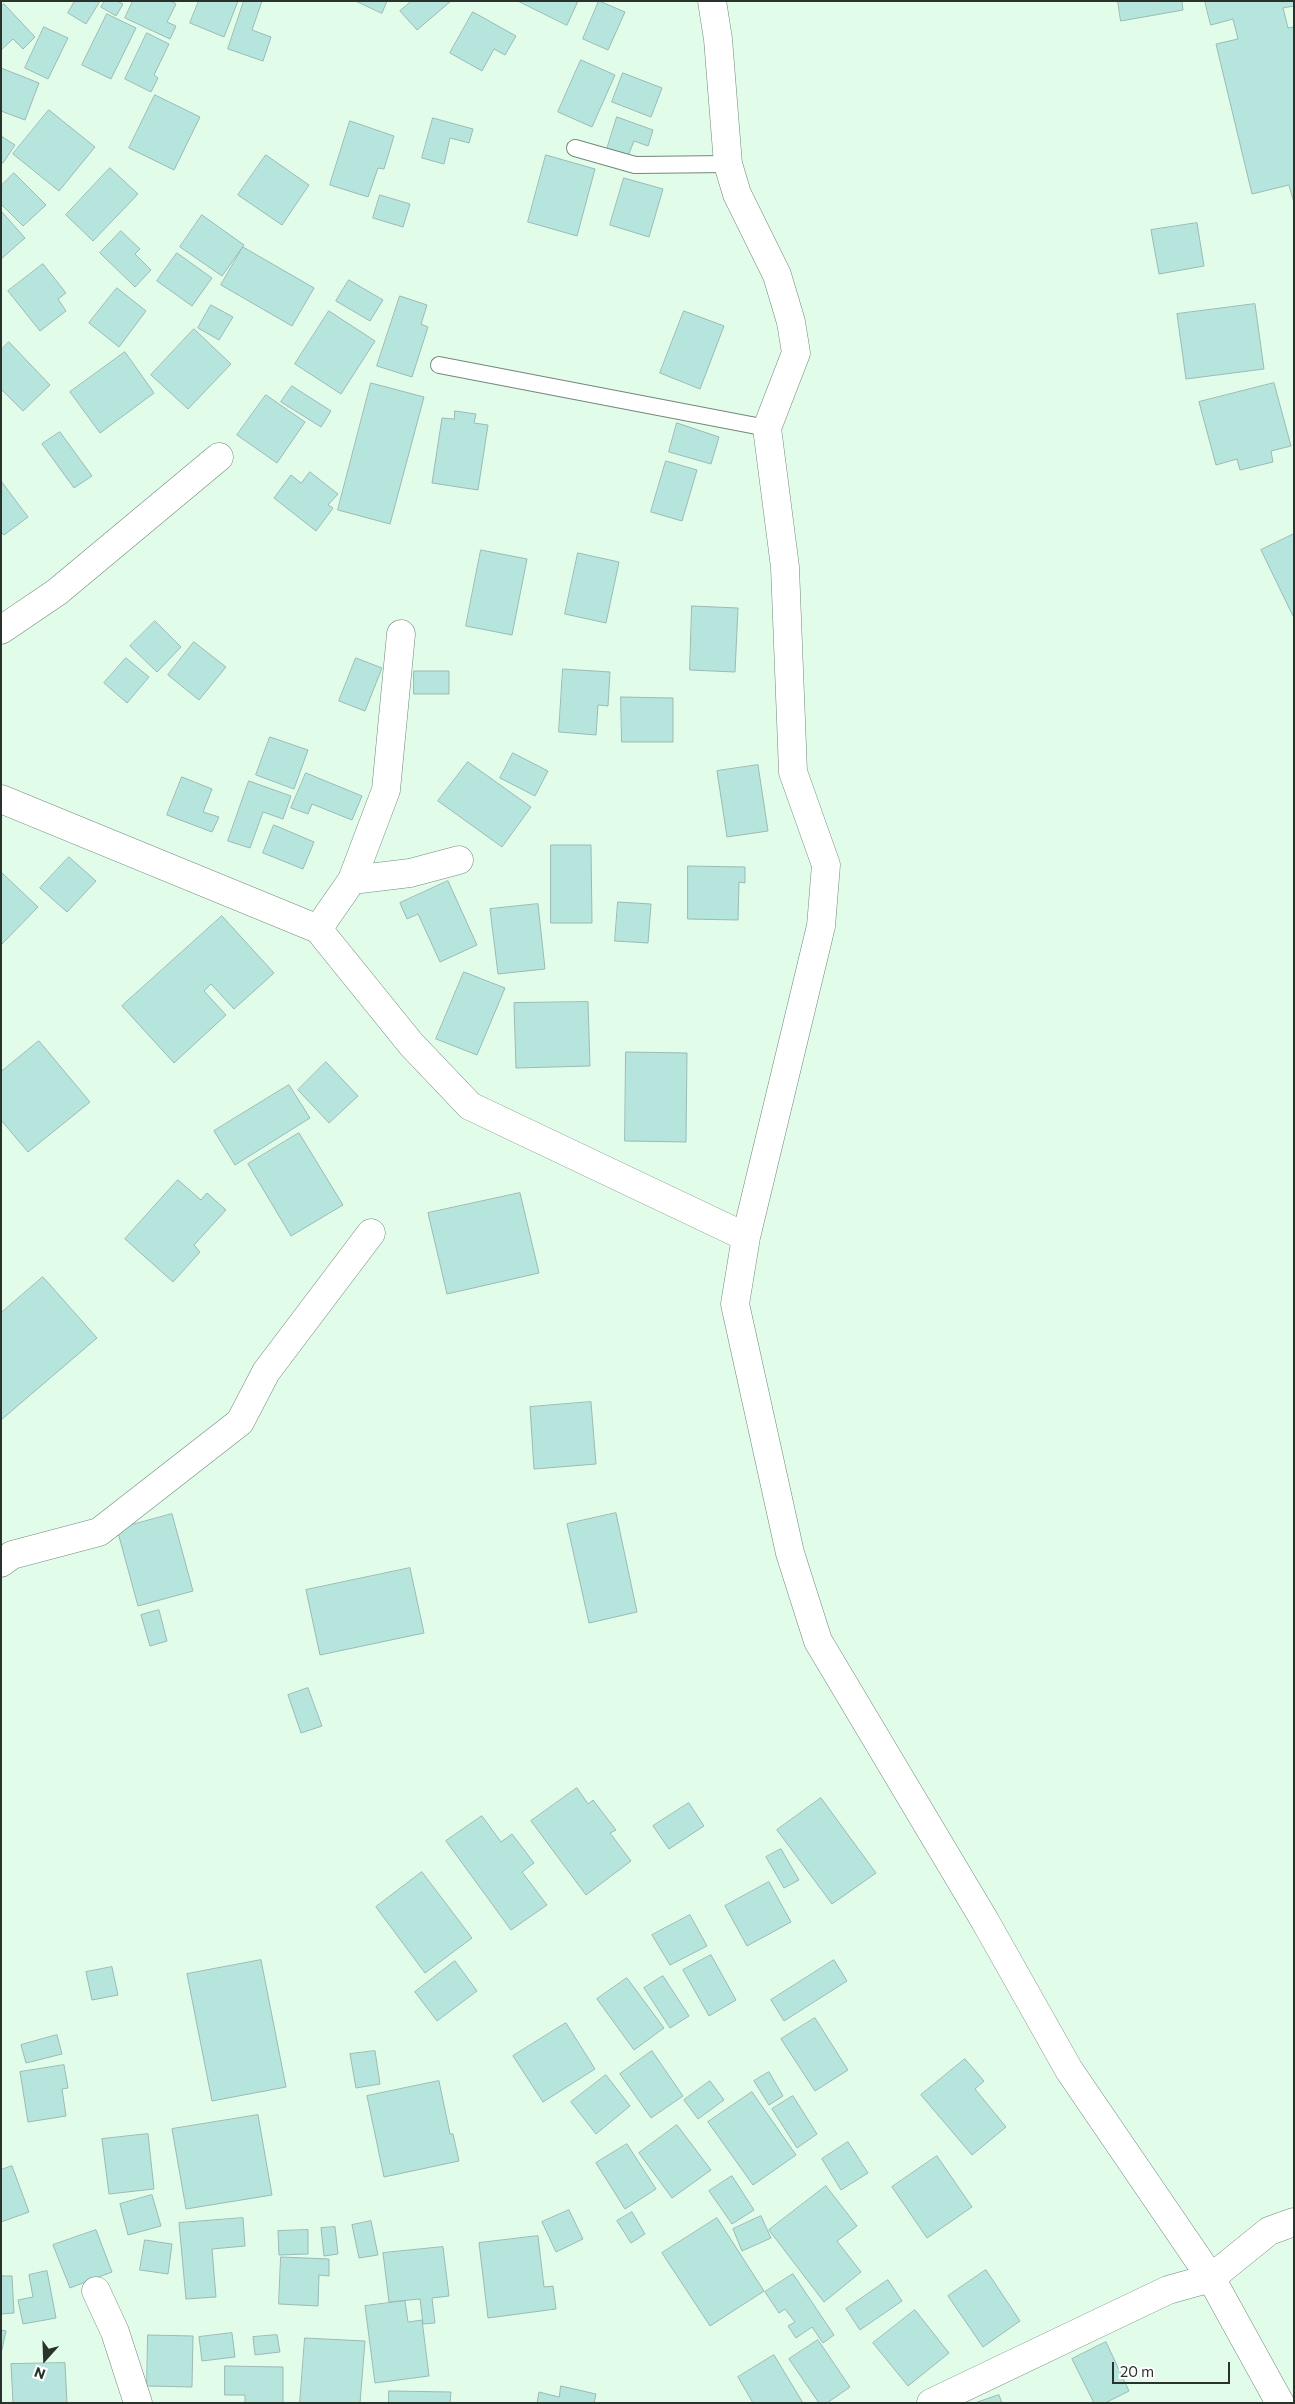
<!DOCTYPE html>
<html>
<head>
<meta charset="utf-8">
<style>
	body { margin:0 }
	#map { position:relative; width:1295px; height:2404px; overflow:hidden; background:#e2fcea; font-family:Commissioner,sans-serif }
	canvas { display:block }
	.frame { position:absolute; inset:0; border:2px solid #29332c; pointer-events:none }
	.north { position:absolute; left:20px; top:2334px; width:50px; height:50px; -webkit-text-stroke:4px #fff; paint-order:stroke; rotate:200deg; font-size:14px; font-weight:700; line-height:20px; text-align:center; color:#29332c }
	.north::after { content:''; display:block; margin:auto; width:18px; height:22px; background:#29332c; clip-path:polygon(50% 0,100% 100%,50% 72%,0 100%) }
	.scale { position:absolute; left:1112px; top:2362px; width:118px; height:22px; box-sizing:border-box; border:2px solid #29332c; border-top:0; padding-left:6px; font-size:15px; line-height:18px; white-space:nowrap; color:#29332c; -webkit-text-stroke:4px #fff; paint-order:stroke }
</style>
</head>
<body>
<div id="map">
<canvas width="1295" height="2404"></canvas>
<div class="frame"></div>
<div class="north">N</div>
<div class="scale">20 m</div>
</div>
<script>
const c = document.querySelector('canvas').getContext('2d');
c.lineJoin = 'round';
function paint(path, color) { c.fillStyle = color; c.fill(path, 'evenodd'); }
function trace(path, color, width, dash) { c.strokeStyle = color; c.lineWidth = width; c.lineCap = dash ? 'butt' : 'round'; c.setLineDash(dash || []); c.stroke(path); }
const building = new Path2D(`
	M 75,1 L 100,1 L 86,24 L 68,13 Z
	M 105,1 L 117,1 L 123,4 L 116,16 L 101,7 Z
	M 133,1 L 171,1 L 176,4 L 167,22 L 176,26 L 170,39 L 125,18 Z
	M 199,1 L 238,1 L 224,37 L 190,23 Z
	M 244,1 L 262,1 L 252,30 L 271,37 L 263,61 L 228,49 Z
	M 356,1 L 387,1 L 382,13 Z
	M 412,1 L 451,1 L 417,30 L 400,11 Z
	M 518,1 L 578,1 L 567,25 Z
	M 599,1 L 625,12 L 608,50 L 583,39 Z
	M 1118,1 L 1182,1 L 1183,10 L 1121,21 Z
	M 1205,1 L 1294,1 L 1294,6 L 1283,8 L 1288,28 L 1294,27 L 1294,203 L 1289,185 L 1252,194 L 1216,44 L 1238,39 L 1233,19 L 1211,25 Z
	M 4,4 L 35,37 L 23,49 L 13,39 L 1,50 L 1,7 Z
	M 473,12 L 516,36 L 505,55 L 494,49 L 482,71 L 450,53 Z
	M 107,14 L 136,28 L 111,79 L 82,65 Z
	M 44,27 L 68,38 L 48,79 L 25,68 Z
	M 147,33 L 169,44 L 154,75 L 158,78 L 151,92 L 125,79 Z
	M 581,60 L 615,75 L 592,127 L 558,112 Z
	M 1,68 L 39,83 L 25,120 L 1,111 Z
	M 623,73 L 662,88 L 651,117 L 612,102 Z
	M 155,95 L 200,117 L 174,170 L 129,148 Z
	M 49,110 L 95,147 L 59,191 L 13,154 Z
	M 617,117 L 653,130 L 648,146 L 634,141 L 628,156 L 607,149 Z
	M 433,118 L 473,129 L 469,143 L 450,138 L 444,164 L 422,158 Z
	M 350,121 L 394,136 L 384,169 L 378,168 L 368,197 L 330,185 Z
	M 1,136 L 15,145 L 3,163 L 1,162 Z
	M 266,155 L 309,185 L 282,225 L 238,195 Z
	M 546,155 L 595,169 L 577,236 L 528,222 Z
	M 110,168 L 138,194 L 93,241 L 66,215 Z
	M 14,173 L 46,205 L 23,226 L 1,204 L 1,186 Z
	M 624,178 L 663,189 L 649,237 L 610,225 Z
	M 380,195 L 410,204 L 403,227 L 373,218 Z
	M 1,211 L 25,238 L 1,259 Z
	M 202,215 L 244,245 L 222,276 L 180,247 Z
	M 1197,223 L 1204,266 L 1159,274 L 1151,230 Z
	M 121,231 L 140,249 L 135,254 L 151,270 L 135,287 L 100,253 Z
	M 243,247 L 314,288 L 292,326 L 221,285 Z
	M 177,253 L 212,278 L 192,306 L 157,281 Z
	M 43,264 L 66,293 L 58,299 L 66,311 L 40,331 L 8,291 Z
	M 349,280 L 383,300 L 370,321 L 336,301 Z
	M 117,288 L 146,311 L 119,347 L 89,323 Z
	M 400,296 L 427,305 L 421,324 L 428,327 L 412,377 L 377,366 Z
	M 1255,304 L 1264,369 L 1186,379 L 1177,314 Z
	M 211,305 L 233,317 L 219,340 L 198,328 Z
	M 329,311 L 375,341 L 341,394 L 295,364 Z
	M 684,311 L 724,326 L 700,389 L 660,373 Z
	M 194,329 L 231,364 L 188,409 L 151,375 Z
	M 9,342 L 50,385 L 23,411 L 1,389 L 1,350 Z
	M 125,352 L 154,393 L 100,433 L 70,392 Z
	M 371,383 L 424,397 L 390,524 L 338,510 Z
	M 1274,383 L 1291,446 L 1271,451 L 1273,462 L 1240,470 L 1237,459 L 1216,465 L 1199,402 Z
	M 292,386 L 331,411 L 321,427 L 281,402 Z
	M 266,395 L 305,422 L 277,463 L 237,435 Z
	M 455,411 L 476,414 L 474,423 L 488,425 L 478,490 L 432,483 L 442,418 L 454,419 Z
	M 677,423 L 719,437 L 711,464 L 669,452 Z
	M 60,432 L 92,476 L 74,488 L 42,444 Z
	M 666,461 L 697,470 L 682,521 L 651,512 Z
	M 310,472 L 338,494 L 328,505 L 333,508 L 316,531 L 274,498 L 291,475 L 301,483 Z
	M 1,481 L 28,517 L 4,535 L 1,532 Z
	M 1294,534 L 1294,618 L 1261,550 Z
	M 481,550 L 527,559 L 512,635 L 466,626 Z
	M 578,553 L 619,562 L 606,623 L 565,614 Z
	M 692,606 L 738,608 L 735,672 L 690,670 Z
	M 155,621 L 181,647 L 157,672 L 130,646 Z
	M 194,642 L 226,667 L 199,700 L 168,675 Z
	M 126,658 L 149,677 L 127,703 L 104,683 Z
	M 356,658 L 382,668 L 365,711 L 339,701 Z
	M 563,669 L 610,672 L 608,706 L 598,705 L 596,735 L 559,732 Z
	M 414,671 L 449,671 L 449,694 L 414,694 Z
	M 621,697 L 673,698 L 673,742 L 622,742 Z
	M 270,737 L 308,750 L 294,789 L 256,775 Z
	M 513,753 L 548,771 L 535,796 L 500,778 Z
	M 468,762 L 531,807 L 502,847 L 438,801 Z
	M 758,765 L 768,831 L 727,837 L 717,771 Z
	M 306,773 L 362,796 L 352,820 L 312,804 L 308,814 L 291,808 Z
	M 182,777 L 212,789 L 203,812 L 219,817 L 212,832 L 167,815 Z
	M 249,781 L 291,796 L 283,819 L 263,812 L 250,848 L 228,841 Z
	M 274,825 L 314,842 L 303,869 L 263,853 Z
	M 551,845 L 591,845 L 592,923 L 551,923 Z
	M 69,857 L 96,881 L 67,912 L 40,888 Z
	M 688,866 L 745,867 L 745,883 L 739,882 L 738,920 L 688,919 Z
	M 1,872 L 38,907 L 1,945 Z
	M 448,881 L 477,945 L 440,962 L 418,914 L 407,919 L 400,903 Z
	M 618,902 L 651,904 L 648,943 L 615,941 Z
	M 538,904 L 545,969 L 498,974 L 490,909 Z
	M 222,916 L 274,973 L 234,1009 L 211,984 L 204,991 L 226,1015 L 174,1063 L 122,1006 Z
	M 464,972 L 505,988 L 477,1055 L 436,1039 Z
	M 588,1002 L 590,1066 L 516,1068 L 514,1003 Z
	M 39,1041 L 90,1102 L 28,1152 L 1,1120 L 1,1072 Z
	M 626,1052 L 687,1053 L 686,1142 L 625,1141 Z
	M 326,1062 L 358,1096 L 329,1123 L 298,1090 Z
	M 289,1085 L 310,1118 L 235,1165 L 214,1131 Z
	M 299,1133 L 343,1205 L 291,1236 L 248,1164 Z
	M 178,1180 L 201,1200 L 207,1193 L 226,1210 L 194,1245 L 200,1252 L 173,1282 L 125,1239 Z
	M 520,1193 L 539,1273 L 447,1294 L 428,1213 Z
	M 43,1277 L 97,1338 L 1,1420 L 1,1313 Z
	M 591,1402 L 596,1464 L 534,1469 L 530,1407 Z
	M 616,1513 L 637,1612 L 589,1623 L 567,1524 Z
	M 172,1514 L 193,1591 L 138,1606 L 117,1529 Z
	M 410,1568 L 424,1633 L 320,1655 L 306,1590 Z
	M 159,1610 L 167,1641 L 150,1646 L 141,1615 Z
	M 308,1688 L 322,1726 L 301,1733 L 288,1695 Z
	M 577,1788 L 588,1804 L 593,1800 L 616,1830 L 610,1833 L 631,1861 L 586,1895 L 531,1821 Z
	M 821,1798 L 876,1873 L 832,1904 L 777,1830 Z
	M 689,1803 L 704,1826 L 669,1849 L 653,1826 Z
	M 482,1816 L 501,1842 L 512,1834 L 534,1863 L 522,1872 L 547,1905 L 511,1930 L 446,1841 Z
	M 781,1849 L 799,1880 L 784,1888 L 766,1857 Z
	M 422,1872 L 472,1938 L 425,1973 L 376,1907 Z
	M 769,1882 L 791,1922 L 747,1946 L 725,1906 Z
	M 690,1915 L 707,1946 L 670,1965 L 652,1935 Z
	M 711,1955 L 736,2000 L 709,2016 L 683,1970 Z
	M 261,1960 L 286,2087 L 212,2101 L 187,1974 Z
	M 834,1960 L 847,1981 L 784,2021 L 771,2000 Z
	M 455,1961 L 477,1991 L 437,2021 L 415,1992 Z
	M 112,1967 L 118,1995 L 92,2000 L 86,1972 Z
	M 663,1976 L 689,2016 L 670,2028 L 644,1988 Z
	M 627,1978 L 664,2028 L 634,2050 L 597,1999 Z
	M 815,2018 L 848,2070 L 815,2091 L 781,2039 Z
	M 566,2023 L 595,2069 L 543,2102 L 513,2056 Z
	M 57,2035 L 62,2054 L 26,2063 L 21,2045 Z
	M 375,2051 L 380,2084 L 356,2088 L 350,2054 Z
	M 652,2051 L 683,2096 L 651,2118 L 620,2074 Z
	M 965,2059 L 984,2081 L 975,2089 L 1006,2127 L 972,2155 L 921,2095 Z
	M 64,2065 L 68,2088 L 62,2089 L 66,2116 L 28,2122 L 20,2072 Z
	M 769,2072 L 783,2096 L 769,2105 L 754,2081 Z
	M 606,2075 L 630,2106 L 596,2134 L 571,2102 Z
	M 439,2081 L 450,2134 L 453,2134 L 459,2161 L 384,2177 L 367,2096 Z
	M 710,2081 L 724,2100 L 698,2119 L 684,2100 Z
	M 752,2092 L 796,2155 L 753,2185 L 708,2122 Z
	M 793,2096 L 817,2134 L 797,2148 L 772,2109 Z
	M 258,2115 L 272,2195 L 186,2209 L 172,2129 Z
	M 677,2125 L 711,2170 L 672,2198 L 639,2153 Z
	M 148,2134 L 154,2189 L 109,2194 L 102,2139 Z
	M 848,2142 L 868,2173 L 841,2190 L 822,2159 Z
	M 627,2144 L 656,2189 L 625,2209 L 596,2163 Z
	M 937,2156 L 972,2207 L 927,2238 L 892,2187 Z
	M 12,2166 L 29,2212 L 1,2222 L 1,2170 Z
	M 732,2176 L 754,2210 L 732,2224 L 709,2191 Z
	M 826,2186 L 857,2226 L 837,2241 L 861,2272 L 824,2302 L 769,2230 Z
	M 152,2195 L 161,2226 L 128,2235 L 120,2204 Z
	M 569,2210 L 583,2239 L 556,2252 L 542,2222 Z
	M 632,2212 L 645,2234 L 631,2243 L 617,2221 Z
	M 761,2216 L 771,2238 L 742,2251 L 733,2229 Z
	M 243,2218 L 245,2246 L 212,2249 L 216,2297 L 186,2299 L 179,2223 Z
	M 717,2218 L 764,2291 L 710,2326 L 662,2253 Z
	M 371,2221 L 378,2255 L 359,2258 L 352,2225 Z
	M 335,2227 L 338,2254 L 324,2256 L 321,2228 Z
	M 96,2230 L 112,2272 L 70,2288 L 53,2245 Z
	M 308,2230 L 308,2254 L 279,2255 L 278,2231 Z
	M 538,2236 L 544,2287 L 553,2286 L 556,2309 L 488,2318 L 479,2243 Z
	M 145,2240 L 172,2244 L 168,2274 L 140,2270 Z
	M 443,2247 L 449,2296 L 432,2298 L 435,2323 L 423,2324 L 420,2299 L 389,2302 L 383,2253 Z
	M 281,2257 L 329,2259 L 329,2276 L 319,2275 L 318,2306 L 279,2304 Z
	M 986,2270 L 1020,2321 L 983,2347 L 948,2296 Z
	M 47,2271 L 56,2318 L 23,2324 L 18,2300 L 33,2297 L 29,2275 Z
	M 793,2274 L 834,2335 L 823,2343 L 812,2327 L 796,2338 L 788,2326 L 795,2322 L 785,2309 L 779,2313 L 765,2292 Z
	M 1,2276 L 12,2276 L 14,2313 L 1,2314 Z
	M 888,2280 L 902,2301 L 860,2330 L 846,2309 Z
	M 405,2301 L 408,2322 L 422,2320 L 429,2376 L 375,2383 L 365,2306 Z
	M 915,2310 L 949,2353 L 908,2386 L 873,2343 Z
	M 1,2330 L 6,2331 L 1,2354 Z
	M 232,2333 L 235,2357 L 202,2361 L 199,2337 Z
	M 148,2335 L 193,2336 L 192,2387 L 147,2386 Z
	M 277,2335 L 280,2352 L 255,2355 L 253,2337 Z
	M 305,2338 L 365,2341 L 360,2403 L 300,2403 Z
	M 818,2340 L 850,2387 L 827,2403 L 819,2403 L 789,2359 Z
	M 1106,2342 L 1129,2391 L 1105,2403 L 1094,2403 L 1072,2359 Z
	M 774,2355 L 803,2403 L 753,2403 L 738,2377 Z
	M 65,2363 L 67,2403 L 13,2403 L 11,2364 Z
	M 225,2366 L 283,2367 L 283,2403 L 245,2403 L 245,2395 L 225,2395 Z
	M 561,2386 L 596,2394 L 594,2403 L 537,2403 L 539,2392 L 559,2397 Z
	M 389,2391 L 451,2392 L 450,2403 L 389,2403 Z
	M 999,2395 L 1002,2403 L 975,2403 Z`);
const lane = new Path2D(`
	M 575,148 L 635,165 L 728,164
	M 439,365 L 767,428`);
const street = new Path2D(`
	M 712,1 L 718,39 L 728,164 L 737,194 L 777,275 L 791,322 L 796,353 L 767,428 L 785,567 L 793,772 L 826,865 L 821,926 L 746,1237
	M 1,630 L 57,592 L 219,457
	M 1,799 L 318,929 L 411,1044 L 470,1106 L 746,1237 L 735,1304 L 790,1553 L 818,1641 L 985,1921 L 1069,2070 L 1211,2278 L 1280,2403
	M 352,880 L 410,873 L 459,860
	M 318,929 L 352,880 L 386,790 L 401,634
	M 1,1563 L 12,1555 L 99,1532 L 240,1422 L 266,1372 L 371,1233
	M 96,2291 L 115,2332 L 138,2403
	M 931,2403 L 1168,2290 L 1211,2278 L 1269,2231 L 1294,2222`);
paint(building, '#b5e5dd');
trace(building, '#9bbab5', 1);
trace(lane, '#728879', 18);
trace(street, '#728879', 29);
trace(lane, '#fff', 16);
trace(street, '#fff', 28);
</script>
</body>
</html>
